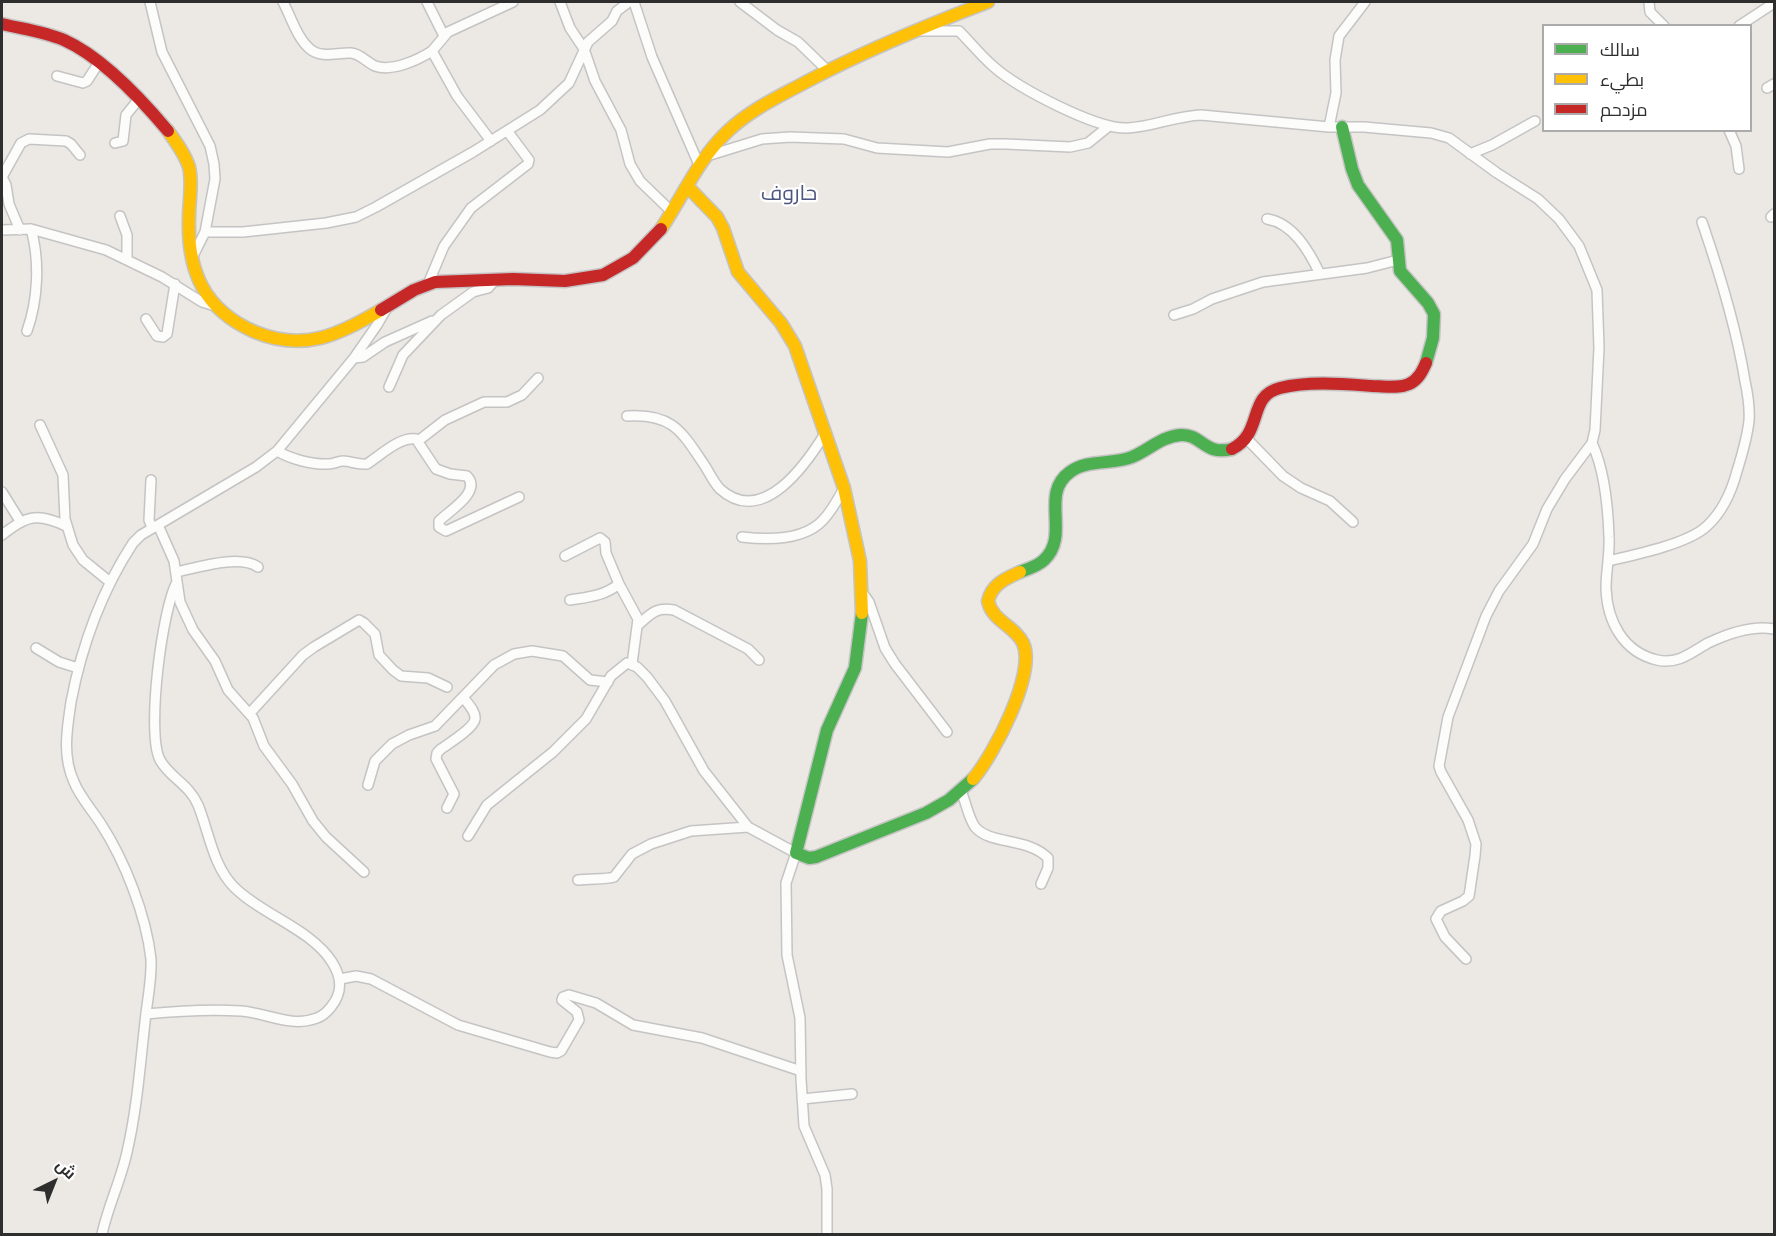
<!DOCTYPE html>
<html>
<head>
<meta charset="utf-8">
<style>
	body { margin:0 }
	#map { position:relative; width:1776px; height:1236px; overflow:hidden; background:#ece8e4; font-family:Lato,Cairo,sans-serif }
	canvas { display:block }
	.frame { position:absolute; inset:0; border:3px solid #2e2e2e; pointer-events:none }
	.legend { position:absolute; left:1542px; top:24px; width:210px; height:108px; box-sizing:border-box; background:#fff; border:2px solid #ababab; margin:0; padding:8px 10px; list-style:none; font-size:18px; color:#2e2e2e }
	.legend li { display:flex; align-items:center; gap:12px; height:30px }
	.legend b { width:30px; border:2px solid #ababab }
	.north { position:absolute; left:24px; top:1152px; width:60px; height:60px; -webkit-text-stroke:4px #fff; paint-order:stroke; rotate:43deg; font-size:16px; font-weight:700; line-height:24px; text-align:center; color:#2e2e2e }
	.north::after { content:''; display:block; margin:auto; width:21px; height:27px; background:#2e2e2e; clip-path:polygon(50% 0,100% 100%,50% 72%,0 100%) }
</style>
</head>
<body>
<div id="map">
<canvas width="1776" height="1236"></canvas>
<div class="frame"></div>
<ul class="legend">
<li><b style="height:8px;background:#4caf50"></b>سالك</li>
<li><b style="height:8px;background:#ffc107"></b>بطيء</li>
<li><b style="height:8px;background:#c62828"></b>مزدحم</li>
</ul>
<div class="north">ش</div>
</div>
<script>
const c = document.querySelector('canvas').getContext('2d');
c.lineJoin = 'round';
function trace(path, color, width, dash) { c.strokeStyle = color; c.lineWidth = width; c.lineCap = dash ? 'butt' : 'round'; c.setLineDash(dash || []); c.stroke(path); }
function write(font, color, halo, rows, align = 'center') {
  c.font = font + ' Lato,Cairo,sans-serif'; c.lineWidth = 4.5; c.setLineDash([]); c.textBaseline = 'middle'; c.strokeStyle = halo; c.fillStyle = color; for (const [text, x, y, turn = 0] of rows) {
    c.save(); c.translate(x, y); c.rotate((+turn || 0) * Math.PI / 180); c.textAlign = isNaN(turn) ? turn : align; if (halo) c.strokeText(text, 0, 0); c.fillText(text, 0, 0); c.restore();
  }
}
const street = new Path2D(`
	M 150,2 L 162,52 L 210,146 L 214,164 L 215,179 L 205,232 L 191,260
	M 283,2 C 291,17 297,38 310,49 C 322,59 338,52 351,53 C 361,54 366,62 375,66 C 392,72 418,60 432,51 L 457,96 L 491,141
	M 427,2 L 444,36
	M 560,2 L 570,28 L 584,49 L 595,81 L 621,130 L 630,164 L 640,181 L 672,212
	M 634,2 L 652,57 L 700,167
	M 740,2 L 777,30 L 798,42 L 827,70
	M 1649,2 L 1650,12 L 1664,26
	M 1739,26 L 1774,3
	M 920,31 L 959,31 C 971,43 981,56 994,67 C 1018,88 1097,130 1128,128 C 1152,127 1175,116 1201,115 L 1329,127 L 1364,127 L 1431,133 L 1449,138 L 1497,173 L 1538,199 L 1559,219 L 1579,246 L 1597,290 L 1599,348 L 1595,430 L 1592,443 C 1605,471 1608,506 1609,537 C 1610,554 1606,571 1606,588 C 1607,621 1623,652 1657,660 C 1678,665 1692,652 1708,643 C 1727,634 1753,625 1774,629
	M 432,51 L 448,32 L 513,2
	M 57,76 L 83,83 L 87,81 L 98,64
	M 1767,88 L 1774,84
	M 1329,127 L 1336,93 L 1335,60 L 1339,36 L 1365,2
	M 1729,130 L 1736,146 L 1739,169
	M 115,143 L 123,141 L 126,115 L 138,100
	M 1470,154 L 1492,145 L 1535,121
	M 707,156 L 762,139 L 790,137 L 844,139 L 877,148 L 948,152 L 990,144 L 1006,144 L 1070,147 L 1088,143 L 1109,126
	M 2,177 L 21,143 L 29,139 L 66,141 L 71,144 L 80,155
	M 2,177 L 6,185 L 9,204 L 20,230
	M 120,216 L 127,235 L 127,260
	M 1771,217 L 1774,214
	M 1267,219 C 1293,223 1309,251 1320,274
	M 2,230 L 31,229 L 106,250 L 162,277 L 202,302 L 215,306
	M 205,232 L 243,232 L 326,223 L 356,217 L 376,207 L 473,152 L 540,110 L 569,83 L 588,42 L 612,21 L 617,11 L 629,2
	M 428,284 L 444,246 L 471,208 L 528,164 L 529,160 L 508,132
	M 1174,315 L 1193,309 L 1212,299 L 1263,282 L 1367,268 L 1398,260
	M 146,319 L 157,336 L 163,337 L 167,334 L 175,284
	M 27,331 C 38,300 40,261 31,229
	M 354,358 L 363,357 L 385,342 L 432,321
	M 389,387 L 403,355 L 441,315 L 473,292 L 488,288 L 496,279
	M 627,416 C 673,413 682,432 705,466 C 710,474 714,483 720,489 C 763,528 807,463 826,432
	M 40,425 L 63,475 L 65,519 L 73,545 L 83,560 L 110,582
	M 1247,439 L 1283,476 L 1301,488 L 1330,501 L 1353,522
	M 418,441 L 445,420 L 484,402 L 507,402 L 522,395 L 538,378
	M 277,451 C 291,459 312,465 329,464 C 334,464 338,461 343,461 C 351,461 358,465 367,464 C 381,455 399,437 416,439 L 436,469 L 450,474 L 467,476 C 482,492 449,511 439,521 L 439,527 L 446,531 L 519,497
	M 151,480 L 149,520 L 152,528
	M 2,492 L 20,521
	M 158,525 L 174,561 L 180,602 L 193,630 L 215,661 L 228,690 L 253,718 L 264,746 L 292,784 L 313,821 L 326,837 L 364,872
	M 2,535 C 26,516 37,512 66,526
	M 742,537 C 768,540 804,541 823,520 C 832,511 838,499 844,488
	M 565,556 L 600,538 L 605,542 L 606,553 L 619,584 L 638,619 L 632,664
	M 1608,561 C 1634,555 1688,544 1707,526 C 1722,512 1732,490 1737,471 C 1742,455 1747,438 1749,421 C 1750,407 1748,395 1745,381 C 1736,326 1720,274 1702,222
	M 176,572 C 197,568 239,554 258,567
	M 862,592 L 869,602 L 885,648 L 895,664 L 947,732
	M 570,600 C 589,597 604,596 619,584
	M 638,625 C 651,614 655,607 674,610 L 748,649 L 759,660
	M 36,648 L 59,662 L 78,668
	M 250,713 L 303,655 L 314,647 L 359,620 L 364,623 L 375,634 L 379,655 L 393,670 L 401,676 L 428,678 L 447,687
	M 368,785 L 375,761 L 392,744 L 409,735 L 435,726 L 494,665 L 514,654 L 532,651 L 563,656 L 590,680 L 608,682
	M 961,791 C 966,802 968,817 975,827 C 990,845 1027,837 1048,858 L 1048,868 L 1041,884
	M 447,808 L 454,794 L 436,759 L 437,753 L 441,749 C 448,744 474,728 475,719 C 476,711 467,703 463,697
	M 468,836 L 487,805 L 553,752 L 586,719 L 611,676 L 627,663 L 637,667 L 647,677 L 665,701 L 704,771 L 748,827 L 796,853 L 786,883 L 787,955 L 800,1018 L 801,1079 L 804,1126 L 825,1175 L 827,1189 L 827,1234
	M 578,880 C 589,878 606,880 614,877 L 632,854 L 651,844 L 691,831 L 748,827
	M 1466,959 L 1445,937 L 1436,919 L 1441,911 L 1463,901 L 1469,896 L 1475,856 L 1476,844 L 1468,820 L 1441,772 L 1439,766 L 1448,717 L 1486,616 L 1499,591 L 1533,544 L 1547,509 L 1565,479 L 1592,443
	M 340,979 L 356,976 L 371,979 L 458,1025 L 550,1052 L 557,1053 L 561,1051 L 579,1020 L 577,1012 L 562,1000 L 563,997 L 569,995 L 596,1003 L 633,1025 L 702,1038 L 801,1071
	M 146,1014 C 177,1011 210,1009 241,1011 C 267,1013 291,1028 317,1018 C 323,1016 327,1012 331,1007 C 343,992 342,978 332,962 C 311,929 262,915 234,887 C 213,866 209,832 198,805 C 189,784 170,778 160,760 C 146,733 162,609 177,582
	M 802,1099 L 852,1094
	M 102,1234 C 108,1206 121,1180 127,1152 C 137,1109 140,1066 145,1022 C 147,1001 152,980 151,959 C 146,915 125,861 101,824 C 92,810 80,797 74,782 C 62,756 67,729 71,702 C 82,644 101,592 133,543 L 141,535 L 256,467 L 277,451 L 354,358 L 377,325 L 388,306`);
const fast = new Path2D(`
	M 1342,127 L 1352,169 L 1358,185 L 1397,240 L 1400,271 L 1428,303 L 1434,314 L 1433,338 L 1426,363
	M 1020,572 C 1028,569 1038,566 1044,560 C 1071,535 1039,494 1070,472 C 1087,459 1112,465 1132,457 C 1149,450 1162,436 1181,435 C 1202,434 1204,456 1232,449
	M 862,613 L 855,668 L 827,730 L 796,853 L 809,858 L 816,857 L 926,813 L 949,800 L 973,779`);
const slow = new Path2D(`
	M 168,131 C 176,142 185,154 189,167 C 193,183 189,201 189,217 C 187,271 204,310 255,332 C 304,352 339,335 381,310
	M 688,187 L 717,217 L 723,228 L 738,272 L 781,323 L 795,346 L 844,488 L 860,561 L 862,613
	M 661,229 C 683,196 699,158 728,131 C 750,110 778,97 804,83 C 864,51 925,26 988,2
	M 973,779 C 993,756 1037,673 1023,643 C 1015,626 992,621 988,601 C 992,584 1005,579 1020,572`);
const jam = new Path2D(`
	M 2,24 C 23,29 45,32 64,40 C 102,57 142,100 168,131
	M 381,310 L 414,290 L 435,282 L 513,279 L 565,281 L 603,275 L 633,258 L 661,229
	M 1232,449 C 1264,433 1247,396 1280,388 C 1309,381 1343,384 1372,386 C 1384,386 1398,389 1409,384 C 1418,380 1422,372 1426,363`);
const quarterNames = [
	["حاروف",789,193]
];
trace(street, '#c5c4c5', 12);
trace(fast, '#c5c4c5', 15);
trace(slow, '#c5c4c5', 15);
trace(jam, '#c5c4c5', 15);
trace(street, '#fcfcfb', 9);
trace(fast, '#4caf50', 12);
trace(slow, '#ffc107', 12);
trace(jam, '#c62828', 12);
write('21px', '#4d5680', '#fff', quarterNames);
</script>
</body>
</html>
